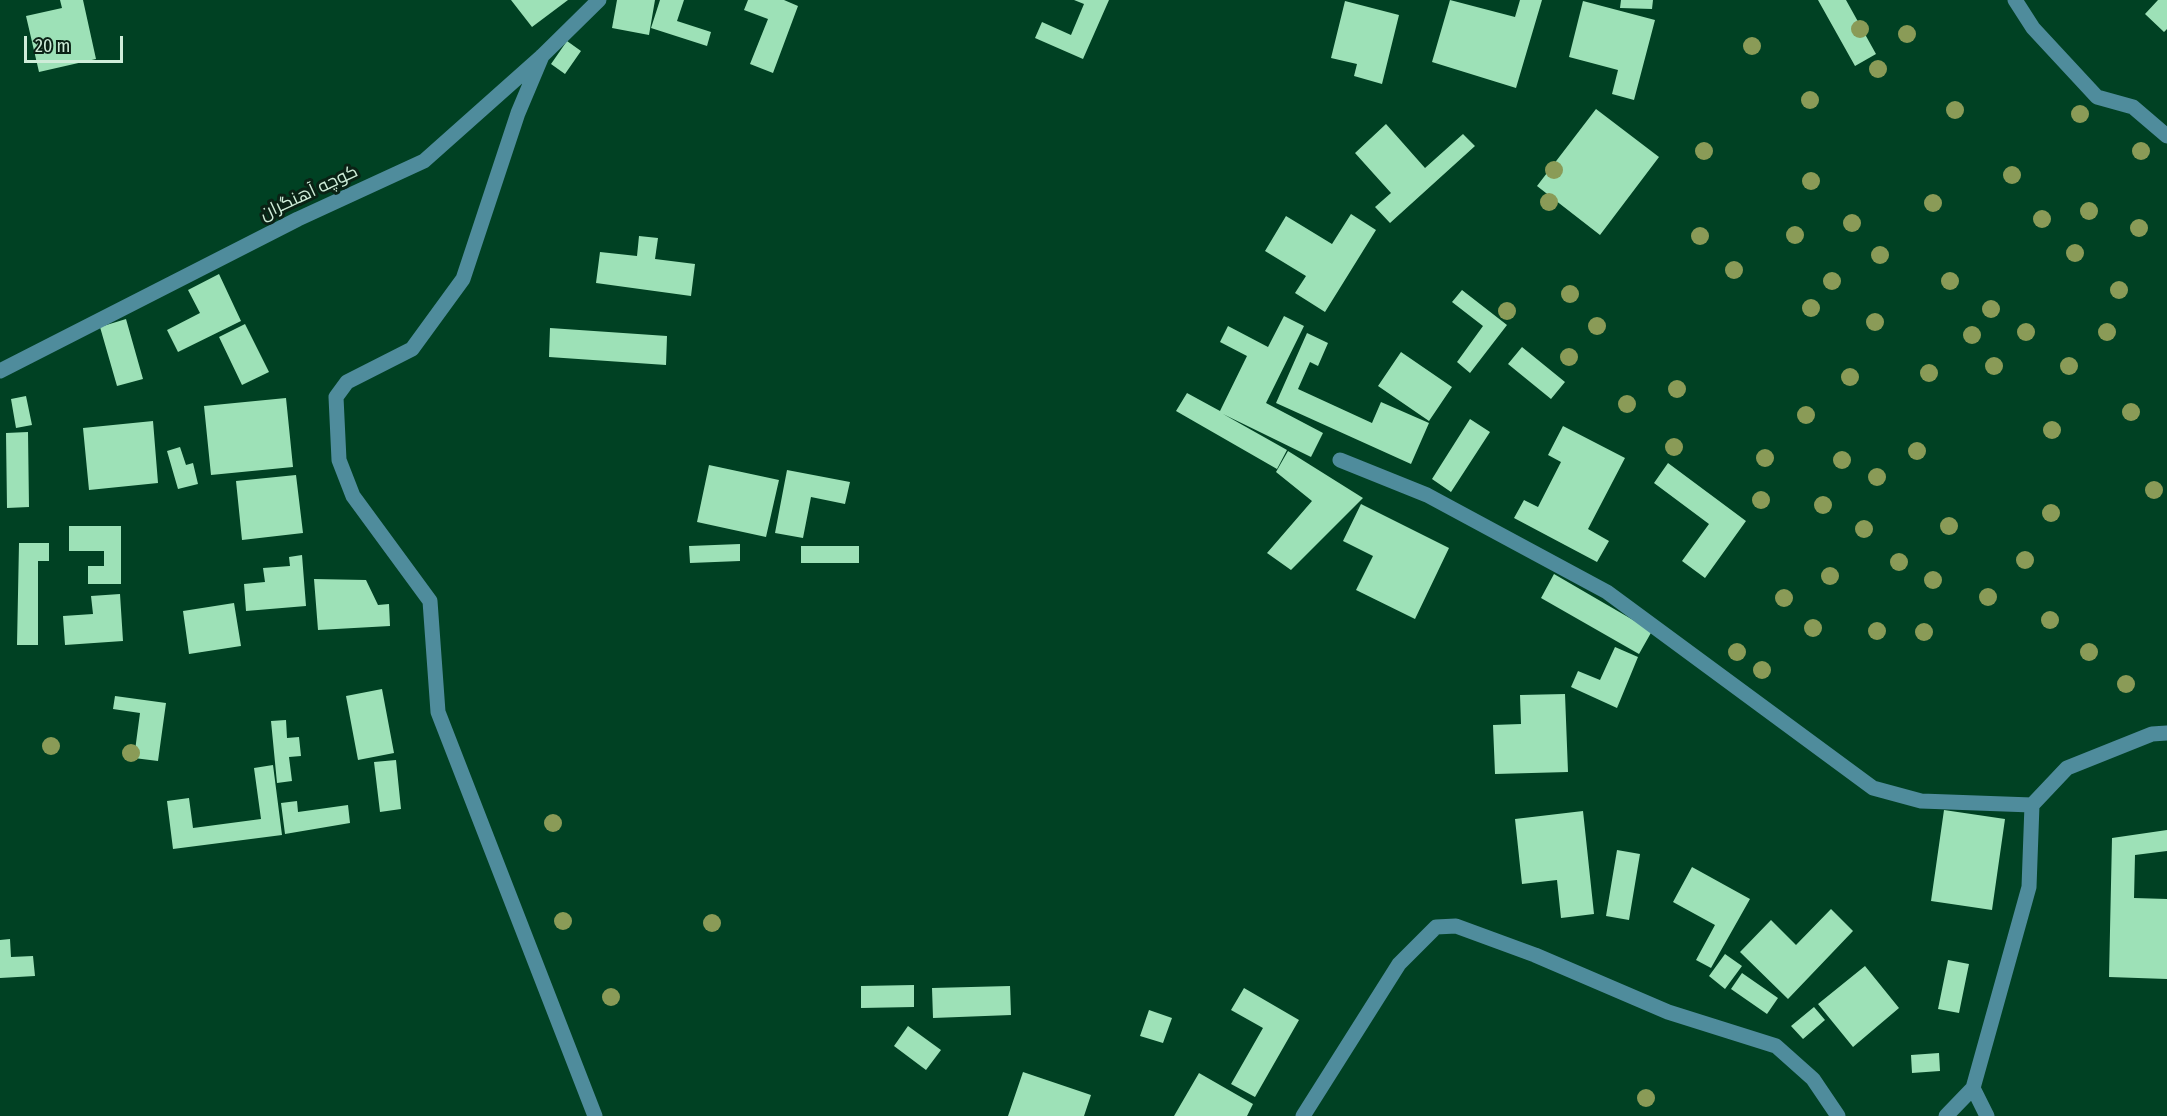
<!DOCTYPE html>
<html>
<head>
<meta charset="utf-8">
<style>
	body { margin:0 }
	#map { position:relative; width:2167px; height:1116px; overflow:hidden; background:#004123; font-family:"Fira Sans Condensed",sans-serif }
	canvas { display:block }
	.scale { position:absolute; left:24px; top:36px; width:99px; height:27px; box-sizing:border-box; border:3px solid #cfedd9; border-top:0; padding-left:8px; font-size:18px; line-height:21px; white-space:nowrap; color:#cfedd9; -webkit-text-stroke:4px #0a2215; paint-order:stroke }
</style>
</head>
<body>
<div id="map">
<canvas width="2167" height="1116"></canvas>
<div class="scale">20 m</div>
</div>
<script>
const c = document.querySelector('canvas').getContext('2d');
c.lineJoin = 'round';
function paint(path, color) { c.fillStyle = color; c.fill(path, 'evenodd'); }
function trace(path, color, width, dash) { c.strokeStyle = color; c.lineWidth = width; c.lineCap = dash ? 'butt' : 'round'; c.setLineDash(dash || []); c.stroke(path); }
function write(font, color, halo, rows, align = 'center') {
  c.font = font + ' "Fira Sans Condensed",Cairo,sans-serif'; c.lineWidth = 6; c.setLineDash([]); c.textBaseline = 'middle'; c.strokeStyle = halo; c.fillStyle = color; for (const [text, x, y, turn = 0] of rows) {
    c.save(); c.translate(x, y); c.rotate((+turn || 0) * Math.PI / 180); c.textAlign = isNaN(turn) ? turn : align; if (halo) c.strokeText(text, 0, 0); c.fillText(text, 0, 0); c.restore();
  }
}
const building = new Path2D(`
	M 60,0 L 83,0 L 96,59 L 39,72 L 26,16 L 62,8 Z
	M 511,0 L 568,0 L 532,27 Z
	M 617,0 L 655,0 L 649,35 L 612,28 Z
	M 660,0 L 684,0 L 677,21 L 711,32 L 707,46 L 651,28 Z
	M 748,0 L 784,0 L 798,6 L 773,73 L 750,64 L 768,19 L 744,10 Z
	M 1074,0 L 1109,0 L 1083,59 L 1035,38 L 1042,22 L 1071,35 L 1084,4 Z
	M 1450,0 L 1515,17 L 1520,0 L 1542,0 L 1516,88 L 1432,62 Z
	M 1621,0 L 1653,0 L 1652,9 L 1620,8 Z
	M 1818,0 L 1846,0 L 1876,54 L 1855,66 Z
	M 2158,0 L 2167,0 L 2167,29 L 2164,32 L 2145,14 Z
	M 1345,1 L 1399,15 L 1382,84 L 1354,76 L 1357,64 L 1331,58 Z
	M 1583,1 L 1655,20 L 1634,100 L 1612,94 L 1618,70 L 1569,57 Z
	M 567,41 L 581,51 L 565,74 L 551,64 Z
	M 1596,109 L 1659,157 L 1600,235 L 1537,186 Z
	M 1386,124 L 1425,168 L 1463,134 L 1475,146 L 1390,223 L 1375,207 L 1391,193 L 1355,153 Z
	M 1351,214 L 1376,230 L 1325,312 L 1295,293 L 1306,276 L 1265,251 L 1286,216 L 1332,244 Z
	M 639,236 L 658,238 L 655,259 L 695,264 L 691,296 L 596,283 L 600,252 L 637,256 Z
	M 219,274 L 241,321 L 178,352 L 167,330 L 200,313 L 188,290 Z
	M 1462,290 L 1507,325 L 1470,373 L 1457,362 L 1483,326 L 1452,302 Z
	M 1284,316 L 1304,326 L 1266,403 L 1323,433 L 1311,457 L 1223,414 L 1287,450 L 1277,469 L 1176,411 L 1187,393 L 1220,411 L 1247,356 L 1220,342 L 1228,326 L 1268,347 Z
	M 126,319 L 143,379 L 117,386 L 100,327 Z
	M 245,324 L 269,372 L 242,385 L 219,337 Z
	M 550,328 L 667,336 L 666,365 L 549,357 Z
	M 1307,333 L 1328,343 L 1318,366 L 1310,362 L 1298,389 L 1372,423 L 1381,402 L 1429,423 L 1411,464 L 1276,403 Z
	M 1522,347 L 1565,382 L 1551,399 L 1508,364 Z
	M 1401,352 L 1452,387 L 1429,421 L 1378,386 Z
	M 26,396 L 32,425 L 16,428 L 11,399 Z
	M 286,398 L 293,467 L 211,475 L 204,406 Z
	M 1470,419 L 1490,432 L 1451,492 L 1432,479 Z
	M 153,421 L 158,483 L 89,490 L 83,428 Z
	M 1563,426 L 1625,458 L 1588,529 L 1609,541 L 1597,562 L 1514,518 L 1524,500 L 1538,507 L 1561,462 L 1548,455 Z
	M 28,432 L 29,507 L 7,508 L 6,433 Z
	M 180,447 L 186,465 L 193,463 L 198,484 L 178,489 L 167,451 Z
	M 1288,451 L 1363,498 L 1291,570 L 1267,553 L 1312,501 L 1276,472 Z
	M 1668,463 L 1746,521 L 1705,578 L 1682,561 L 1709,524 L 1654,483 Z
	M 709,465 L 779,480 L 766,537 L 697,522 Z
	M 787,470 L 850,482 L 845,504 L 811,497 L 803,538 L 775,533 Z
	M 296,475 L 303,533 L 242,540 L 236,481 Z
	M 1361,504 L 1449,548 L 1415,619 L 1356,590 L 1373,556 L 1343,541 Z
	M 69,526 L 121,526 L 121,584 L 88,584 L 88,566 L 104,566 L 104,551 L 69,551 Z
	M 19,543 L 49,543 L 49,561 L 38,561 L 38,645 L 17,645 Z
	M 740,544 L 740,561 L 690,563 L 689,546 Z
	M 801,546 L 859,546 L 859,563 L 801,563 Z
	M 302,555 L 306,606 L 246,611 L 244,584 L 265,582 L 263,568 L 290,566 L 289,557 Z
	M 1554,574 L 1652,631 L 1639,654 L 1541,598 Z
	M 314,579 L 366,580 L 378,605 L 389,604 L 390,626 L 318,630 Z
	M 120,594 L 123,641 L 65,645 L 63,616 L 93,614 L 91,596 Z
	M 234,603 L 241,646 L 189,654 L 183,611 Z
	M 1615,647 L 1638,657 L 1617,708 L 1571,687 L 1578,671 L 1600,680 Z
	M 382,689 L 394,753 L 358,760 L 346,696 Z
	M 1565,694 L 1568,772 L 1495,774 L 1493,725 L 1521,724 L 1520,695 Z
	M 115,696 L 166,703 L 158,761 L 134,758 L 140,713 L 113,709 Z
	M 286,720 L 287,738 L 299,737 L 301,756 L 289,757 L 292,781 L 277,783 L 271,721 Z
	M 396,760 L 401,809 L 380,812 L 374,762 Z
	M 273,765 L 282,835 L 173,849 L 167,801 L 189,798 L 193,828 L 261,819 L 254,768 Z
	M 297,801 L 298,812 L 348,805 L 350,823 L 285,834 L 281,803 Z
	M 1944,810 L 2005,819 L 1992,910 L 1931,901 Z
	M 1583,811 L 1594,914 L 1561,918 L 1557,880 L 1522,884 L 1515,819 Z
	M 2167,830 L 2167,851 L 2135,855 L 2134,898 L 2167,899 L 2167,979 L 2109,977 L 2112,838 Z
	M 1617,850 L 1640,854 L 1629,920 L 1606,916 Z
	M 1692,867 L 1750,899 L 1711,968 L 1696,960 L 1715,925 L 1673,902 Z
	M 1831,909 L 1853,931 L 1788,999 L 1740,952 L 1771,920 L 1796,945 Z
	M 10,939 L 11,957 L 33,956 L 35,976 L 0,978 L 0,940 Z
	M 1725,954 L 1742,966 L 1725,989 L 1709,976 Z
	M 1948,960 L 1969,964 L 1959,1013 L 1938,1009 Z
	M 1865,966 L 1899,1008 L 1853,1047 L 1818,1004 Z
	M 1742,973 L 1778,998 L 1767,1014 L 1731,989 Z
	M 914,985 L 914,1007 L 861,1008 L 861,986 Z
	M 1010,986 L 1011,1015 L 933,1018 L 932,988 Z
	M 1244,988 L 1299,1020 L 1255,1097 L 1231,1084 L 1263,1028 L 1231,1010 Z
	M 1814,1007 L 1825,1020 L 1803,1039 L 1791,1026 Z
	M 1149,1010 L 1172,1018 L 1163,1043 L 1140,1036 Z
	M 908,1026 L 941,1050 L 926,1070 L 894,1046 Z
	M 1939,1053 L 1940,1071 L 1912,1073 L 1911,1055 Z
	M 1023,1072 L 1091,1095 L 1084,1116 L 1008,1116 Z
	M 1199,1073 L 1253,1104 L 1247,1116 L 1174,1116 Z`);
const minor = new Path2D(`
	M 2015,0 L 2033,28 L 2097,97 L 2133,107 L 2167,136
	M 542,56 L 518,113 L 463,279 L 412,349 L 347,382 L 336,397 L 339,460 L 353,496 L 430,601 L 438,712 L 595,1116
	M 0,371 L 298,219 L 424,161 L 542,56 L 599,0
	M 1340,460 L 1427,495 L 1607,592 L 1873,788 L 1921,801 L 2032,805
	M 1973,1088 L 1987,1116
	M 1303,1116 L 1399,964 L 1436,927 L 1456,926 L 1535,955 L 1668,1012 L 1776,1046 L 1813,1079 L 1838,1116
	M 1946,1116 L 1973,1088 L 2029,887 L 2032,805 L 2067,768 L 2152,734 L 2167,733`);
const trees = [
	[1860,29],
	[1907,34],
	[1752,46],
	[1878,69],
	[1810,100],
	[1955,110],
	[2080,114],
	[1704,151],
	[2141,151],
	[1554,170],
	[2012,175],
	[1811,181],
	[1549,202],
	[1933,203],
	[2089,211],
	[2042,219],
	[1852,223],
	[2139,228],
	[1795,235],
	[1700,236],
	[2075,253],
	[1880,255],
	[1734,270],
	[1832,281],
	[1950,281],
	[2119,290],
	[1570,294],
	[1811,308],
	[1991,309],
	[1507,311],
	[1875,322],
	[1597,326],
	[2026,332],
	[2107,332],
	[1972,335],
	[1569,357],
	[1994,366],
	[2069,366],
	[1929,373],
	[1850,377],
	[1677,389],
	[1627,404],
	[2131,412],
	[1806,415],
	[2052,430],
	[1674,447],
	[1917,451],
	[1765,458],
	[1842,460],
	[1877,477],
	[2154,490],
	[1761,500],
	[1823,505],
	[2051,513],
	[1949,526],
	[1864,529],
	[2025,560],
	[1899,562],
	[1830,576],
	[1933,580],
	[1988,597],
	[1784,598],
	[2050,620],
	[1813,628],
	[1877,631],
	[1924,632],
	[1737,652],
	[2089,652],
	[1762,670],
	[2126,684],
	[51,746],
	[131,753],
	[553,823],
	[563,921],
	[712,923],
	[611,997],
	[1646,1098]
];
const streetNames = [
	["کوچه آهنگران",309,193,-25]
];
paint(building, '#9de1b7');
trace(minor, '#4f8c9c', 15);
c.fillStyle = '#8a9b57';
for (const [x, y] of trees) { c.beginPath(); c.arc(x, y, 9, 0, 2 * Math.PI); c.fill(); }
write('18px', '#cfedd9', '#0a2215', streetNames);
</script>
</body>
</html>
